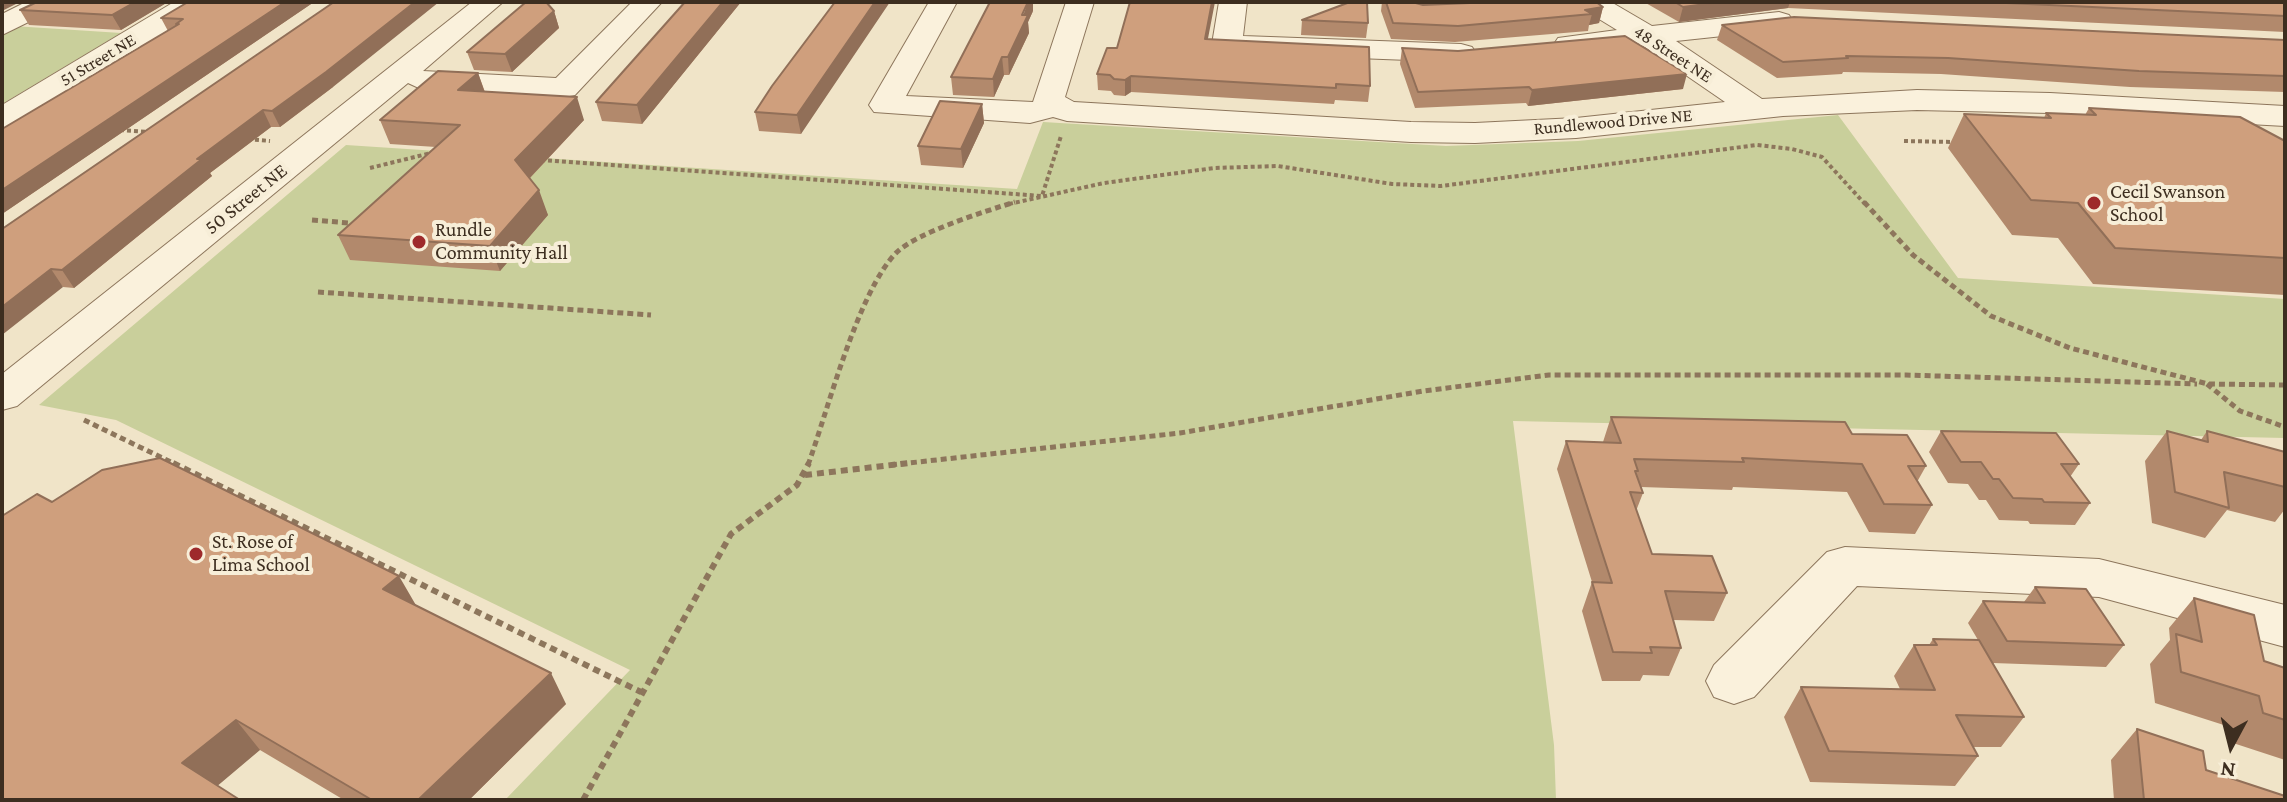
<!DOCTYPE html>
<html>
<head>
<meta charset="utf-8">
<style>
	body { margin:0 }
	#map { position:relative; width:2287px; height:802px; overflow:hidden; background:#f0e4c8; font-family:"Crimson Pro",serif }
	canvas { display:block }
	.frame { position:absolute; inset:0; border:4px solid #3d2e20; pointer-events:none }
	.north { position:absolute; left:2191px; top:706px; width:80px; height:80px; -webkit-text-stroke:6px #f7eed8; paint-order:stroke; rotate:187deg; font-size:22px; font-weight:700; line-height:32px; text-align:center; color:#3d2e20 }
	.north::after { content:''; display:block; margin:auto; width:28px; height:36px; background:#3d2e20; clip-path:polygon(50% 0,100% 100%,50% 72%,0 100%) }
</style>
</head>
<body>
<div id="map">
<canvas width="2287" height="802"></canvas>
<div class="frame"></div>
<div class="north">N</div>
</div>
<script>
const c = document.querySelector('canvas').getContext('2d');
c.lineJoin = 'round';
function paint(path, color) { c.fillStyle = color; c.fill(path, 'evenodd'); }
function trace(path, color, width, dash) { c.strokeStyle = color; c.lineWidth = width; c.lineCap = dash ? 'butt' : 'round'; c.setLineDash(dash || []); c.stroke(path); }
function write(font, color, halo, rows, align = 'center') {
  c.font = font + ' "Crimson Pro",serif'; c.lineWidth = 8; c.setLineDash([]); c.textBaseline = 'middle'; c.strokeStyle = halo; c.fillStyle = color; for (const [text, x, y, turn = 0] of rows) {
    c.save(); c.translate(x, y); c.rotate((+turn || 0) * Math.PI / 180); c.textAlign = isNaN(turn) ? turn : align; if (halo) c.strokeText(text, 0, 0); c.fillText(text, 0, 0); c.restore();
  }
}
const green = new Path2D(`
	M 13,26 L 121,33 L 2,104 L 2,32 Z
	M 1838,115 L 1958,278 L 2285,299 L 2285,438 L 1513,421 L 1554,745 L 1556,800 L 505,800 L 630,670 L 116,420 L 39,405 L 346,145 L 1017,189 L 1043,122 L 1446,146 L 1578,141 Z`);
const pathFar2 = new Path2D(`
	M 120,130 L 150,132
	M 248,139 L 270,141
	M 1904,141 L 1954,142
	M 541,160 L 1042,196 L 1061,136
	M 370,168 L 431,153
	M 1009,204 L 1104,183 L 1214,168 L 1278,166 L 1392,184 L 1441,186 L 1757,145 L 1792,149 L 1822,157 L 1865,204`);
const pathFar1 = new Path2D(`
	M 1864,202 L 1913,255 L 1991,316 L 2070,348 L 2208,384 L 2285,385
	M 312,220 L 349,223
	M 318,292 L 651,315
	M 2207,384 L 2240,411 L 2285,427
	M 84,420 L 177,465
	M 808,465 C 828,410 858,291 897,252 C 918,232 986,211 1015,202
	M 891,465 L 1180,433 L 1423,391 L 1549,375 L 1906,375 L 2197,384`);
const path = new Path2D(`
	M 173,463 L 641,692
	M 805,475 L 909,463
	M 583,800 L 731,534 L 797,485 L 809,463`);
const minor = new Path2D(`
	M 26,2 L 61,2 L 57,8 L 2,35 L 2,14 Z
	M 174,2 L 208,2 L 204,8 L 14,126 L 2,129 L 2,105 Z
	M 472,2 L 503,2 L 423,71 L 556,78 L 632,2 L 662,2 L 575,95 L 564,97 L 421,89 L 408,83 L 17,406 L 2,410 L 2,374 Z
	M 929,2 L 957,2 L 906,96 L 1033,102 L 1066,2 L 1094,2 L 1065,97 L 1074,102 L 1411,122 L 1475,123 L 1576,118 L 1725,102 L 1642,45 L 1569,53 L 1558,50 L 1554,44 L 1558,38 L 1617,30 L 1581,8 L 1577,2 L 1611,2 L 1652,26 L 1779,12 L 1789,15 L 1793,21 L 1789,27 L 1779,30 L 1676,41 L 1762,99 L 1917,90 L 2050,93 L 2285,106 L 2285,126 L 2050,113 L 1917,110 L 1783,116 L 1576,138 L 1475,143 L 1411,142 L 1067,121 L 1053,117 L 1030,123 L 874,112 L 869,105 Z
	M 1219,2 L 1247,2 L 1243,36 L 1461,44 L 1472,47 L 1476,53 L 1472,59 L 1461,62 L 1227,53 L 1216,50 L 1212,44 Z
	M 1845,547 L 2099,559 L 2285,605 L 2285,647 L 2099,597 L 1857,586 L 1754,697 L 1734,704 L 1714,697 L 1706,681 L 1714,665 L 1827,552 Z`);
const wall = new Path2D(`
	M 37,2 L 168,2 L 121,30 L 29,25 L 20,10 Z
	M 314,2 L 2,214 L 2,129 L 168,31 L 161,18 Z
	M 334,2 L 333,87 L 280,127 L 271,127 L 210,173 L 212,176 L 74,288 L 63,287 L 2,229 Z
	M 685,2 L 741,2 L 642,124 L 602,121 L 596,102 Z
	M 835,2 L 801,134 L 759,131 L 755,112 Z
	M 1382,2 L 1412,2 L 1423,5 L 1603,7 L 1599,23 L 1589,25 L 1588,31 L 1455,42 L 1391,39 L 1381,11 Z
	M 1644,2 L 2285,2 L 2285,32 L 1788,8 L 1679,22 Z
	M 554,11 L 559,28 L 512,72 L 474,70 L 467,52 Z
	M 1033,11 L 1028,22 L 1029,33 L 1009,75 L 1004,75 L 994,97 L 953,95 L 951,77 Z
	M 1302,20 L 1368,23 L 1366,38 L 1301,35 Z
	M 1722,25 L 2285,40 L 2285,92 L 2130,87 L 1941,74 L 1843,72 L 1842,74 L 1777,78 L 1717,40 Z
	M 1208,39 L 1370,86 L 1368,102 L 1335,100 L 1334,104 L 1131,92 L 1125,96 L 1114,95 L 1111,91 L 1098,90 L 1097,74 L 1117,48 Z
	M 1402,48 L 1683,89 L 1528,106 L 1526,103 L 1415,108 L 1400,64 Z
	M 478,73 L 485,92 L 584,120 L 530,178 L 548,215 L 500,271 L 350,260 L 338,235 L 436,147 L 390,144 L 380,120 Z
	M 982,104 L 984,123 L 963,168 L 921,165 L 918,146 Z
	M 2089,108 L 2285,141 L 2285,295 L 2093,284 L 2058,238 L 2012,235 L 1948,148 L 1964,114 L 2044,118 L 2046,113 L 2085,115 Z
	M 1611,417 L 1852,434 L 1926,466 L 1917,482 L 1932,505 L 1915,534 L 1869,532 L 1847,492 L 1733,487 L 1732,490 L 1641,487 L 1643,493 L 1636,511 L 1652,554 L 1727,593 L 1714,621 L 1673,620 L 1681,648 L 1669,676 L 1643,675 L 1640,681 L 1602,681 L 1582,611 L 1592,582 L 1557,469 L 1566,441 L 1603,442 Z
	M 1941,431 L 2079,464 L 2070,477 L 2090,503 L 2075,525 L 2030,524 L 2028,521 L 1999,520 L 1986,500 L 1979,500 L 1968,484 L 1948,483 L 1929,452 Z
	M 2167,431 L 2201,440 L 2207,431 L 2285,452 L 2285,509 L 2275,522 L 2227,510 L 2205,538 L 2152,523 L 2145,461 Z
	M 52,502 L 416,605 L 566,704 L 469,800 L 344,800 L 260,750 L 2,800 Z
	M 2035,587 L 2124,645 L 2106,667 L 1993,663 L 2024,717 L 2001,747 L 1973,747 L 1978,756 L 1955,786 L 1810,782 L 1784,717 L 1801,687 L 1900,689 L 1894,676 L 1914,645 L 1929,645 L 1933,639 L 1978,640 L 1968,623 L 1983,601 L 2024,602 Z
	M 2194,598 L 2264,661 L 2285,668 L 2285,760 L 2233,743 L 2230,727 L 2155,703 L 2150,664 L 2170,640 L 2169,628 Z
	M 2137,729 L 2206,770 L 2285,800 L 2114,800 L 2111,760 Z`);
const shadedWall = new Path2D(`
	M 2,2 L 20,2 L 2,11 Z
	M 135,2 L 168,2 L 121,30 L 112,15 Z
	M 285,2 L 314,2 L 2,214 L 2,190 Z
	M 415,2 L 439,2 L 333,87 L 280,127 L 272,111 Z
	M 723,2 L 741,2 L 642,124 L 637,105 Z
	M 875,2 L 890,2 L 801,134 L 797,115 Z
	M 1028,2 L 1033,2 L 1033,11 L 1028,22 L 1029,33 L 1009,75 L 1008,57 Z
	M 1212,2 L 1215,2 L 1205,54 L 1205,39 Z
	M 1721,2 L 1790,2 L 1788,8 L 1679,22 L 1683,7 Z
	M 1603,7 L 1599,23 L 1589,25 L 1592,14 L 1585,10 Z
	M 554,11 L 559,28 L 512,72 L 505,54 Z
	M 1002,57 L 1004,75 L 994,97 L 993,79 Z
	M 478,73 L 486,96 L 458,90 Z
	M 1687,74 L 1683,89 L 1528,106 L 1532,90 Z
	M 1131,76 L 1131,92 L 1125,96 L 1125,80 Z
	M 577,97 L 584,120 L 524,184 L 515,160 Z
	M 982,104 L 984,123 L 963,168 L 961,149 Z
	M 263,110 L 271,127 L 210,173 L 212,176 L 74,288 L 62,270 L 197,159 Z
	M 539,190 L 548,215 L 500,271 L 490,246 Z
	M 51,269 L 63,287 L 2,335 L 2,307 Z
	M 399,576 L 417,607 L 383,589 Z
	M 551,673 L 566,704 L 469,800 L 418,800 Z
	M 236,720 L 260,750 L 209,793 L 182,763 Z`);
const building = new Path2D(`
	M 37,2 L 135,2 L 112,15 L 20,10 Z
	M 188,2 L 285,2 L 2,190 L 2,129 L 179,24 L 176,24 L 183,19 L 161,18 Z
	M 334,2 L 415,2 L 326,72 L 272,111 L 263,110 L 197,159 L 202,159 L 62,270 L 51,269 L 2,307 L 2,229 Z
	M 526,2 L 546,2 L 554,11 L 505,54 L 467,52 Z
	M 685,2 L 723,2 L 637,105 L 596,102 Z
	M 835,2 L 875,2 L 797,115 L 755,112 L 772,86 Z
	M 990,2 L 1028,2 L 1022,15 L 1028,15 L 1008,57 L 1002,57 L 993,79 L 951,77 Z
	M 1130,2 L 1212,2 L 1205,39 L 1369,47 L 1370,86 L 1336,84 L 1336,88 L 1131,76 L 1125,80 L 1114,79 L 1110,75 L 1097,74 L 1107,48 L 1117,48 Z
	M 1350,2 L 1367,2 L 1368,23 L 1302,20 Z
	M 1386,2 L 1412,2 L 1423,5 L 1493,2 L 1596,2 L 1603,7 L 1585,10 L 1592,14 L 1458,26 L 1393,23 Z
	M 1675,2 L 1721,2 L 1683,7 Z
	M 1985,2 L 2285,2 L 2285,16 Z
	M 1794,17 L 2285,40 L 2285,76 L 2139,71 L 1948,58 L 1846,56 L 1848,58 L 1783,62 L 1722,25 Z
	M 1625,36 L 1687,74 L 1532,90 L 1529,87 L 1418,92 L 1402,48 L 1458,51 Z
	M 438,71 L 478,73 L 458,90 L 577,97 L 515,160 L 539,190 L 490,246 L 338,235 L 460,125 L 380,120 Z
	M 940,101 L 982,104 L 961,149 L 918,146 Z
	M 2089,108 L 2240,117 L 2285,141 L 2285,258 L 2115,248 L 2078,203 L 2031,200 L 1964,114 L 2051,118 L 2046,113 L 2096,115 Z
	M 1611,417 L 1845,422 L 1852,434 L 1907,435 L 1926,466 L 1908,466 L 1932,505 L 1884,504 L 1862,464 L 1742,458 L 1744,462 L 1634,459 L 1638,471 L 1635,471 L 1643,493 L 1630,492 L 1652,554 L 1712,556 L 1727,593 L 1665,591 L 1681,648 L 1650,647 L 1652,653 L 1613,652 L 1592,582 L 1612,583 L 1566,441 L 1621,443 Z
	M 1941,431 L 2056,433 L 2079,464 L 2061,464 L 2090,503 L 2044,502 L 2042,499 L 2013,498 L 1999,479 L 1993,479 L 1981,462 L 1961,462 Z
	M 2167,431 L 2208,442 L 2207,431 L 2285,452 L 2285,487 L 2224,472 L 2229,508 L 2175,492 Z
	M 160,458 L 399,576 L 383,589 L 551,673 L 418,800 L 372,800 L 236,720 L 182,763 L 240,800 L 2,800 L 2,516 L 37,494 L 52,502 L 102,470 Z
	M 2035,587 L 2086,589 L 2124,645 L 2007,641 L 1983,601 L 2045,603 Z
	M 2194,598 L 2254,615 L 2264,661 L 2285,668 L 2285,720 L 2263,713 L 2259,696 L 2181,672 L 2176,634 L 2202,642 Z
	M 1933,639 L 1979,640 L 2024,717 L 1956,715 L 1978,756 L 1829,751 L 1801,687 L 1935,690 L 1914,645 L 1937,645 Z
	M 2137,729 L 2203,751 L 2206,770 L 2285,796 L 2285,800 L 2144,800 Z`);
const markers = [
	[2094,203,8,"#9e2a2b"],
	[419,242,8,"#9e2a2b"],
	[196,554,8,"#9e2a2b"]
];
const farStreetnames = [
	["48 Street NE",1673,54,33],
	["51 Street NE",98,60,-31],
	["Rundlewood Drive NE",1613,122,-5]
];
const poiNames = [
	["Cecil Swanson",2110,192],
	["School",2110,215],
	["Rundle",435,230],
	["Community Hall",435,253],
	["St. Rose of",212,542],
	["Lima School",212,565]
];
const streetNames = [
	["50 Street NE",246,199,-39]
];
paint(green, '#c9cf9b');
trace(minor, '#8d765c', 2);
trace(pathFar2, '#8d765c', 4, [4, 3]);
trace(pathFar1, '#8d765c', 5, [6, 4]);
trace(path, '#8d765c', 6, [7, 5]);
paint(minor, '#faf1dc');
paint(wall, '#b2896c');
paint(shadedWall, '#916f58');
paint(building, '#cf9f7d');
trace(building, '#916f58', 2);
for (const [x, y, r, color] of markers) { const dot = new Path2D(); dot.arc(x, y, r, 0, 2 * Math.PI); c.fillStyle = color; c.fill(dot); trace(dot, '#f7eed8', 3); }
write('18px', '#3d2e20', '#f7eed8', farStreetnames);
write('20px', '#3d2e20', '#f7eed8', poiNames, 'left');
write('20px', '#3d2e20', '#f7eed8', streetNames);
</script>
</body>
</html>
